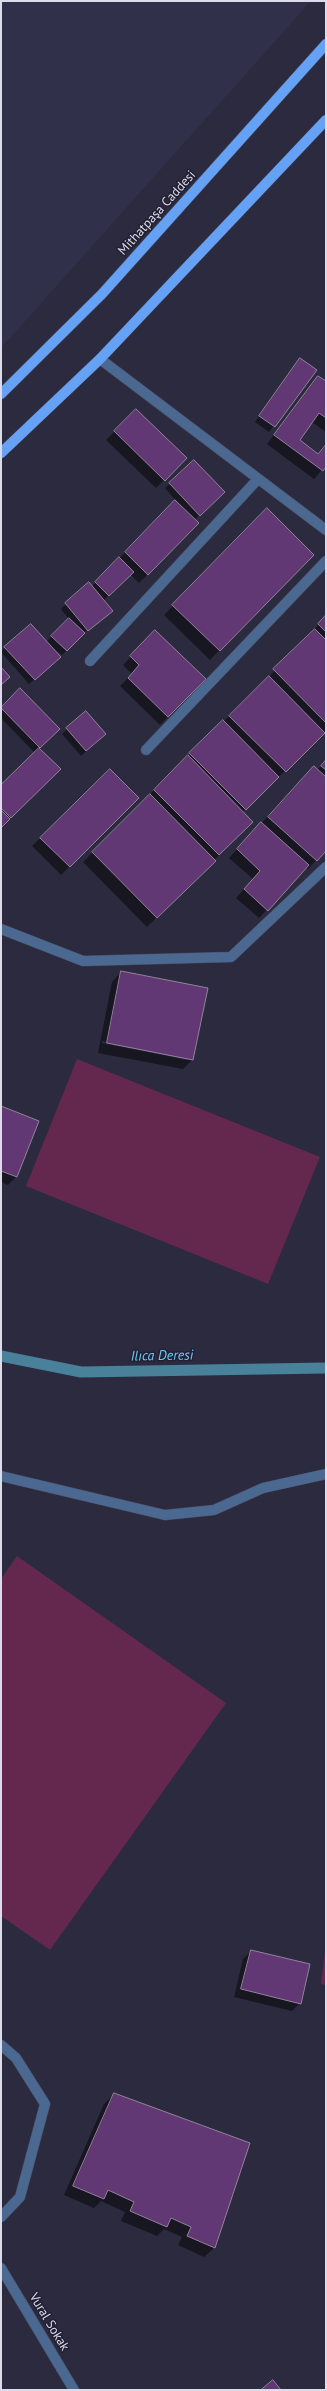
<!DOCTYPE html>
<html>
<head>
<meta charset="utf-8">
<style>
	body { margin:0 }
	#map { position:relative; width:327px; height:2391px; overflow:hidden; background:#2b2a3e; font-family:"PT Sans",sans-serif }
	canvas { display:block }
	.frame { position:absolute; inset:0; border:2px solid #dbdbe9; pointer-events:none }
</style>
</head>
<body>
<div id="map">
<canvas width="327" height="2391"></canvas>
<div class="frame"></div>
</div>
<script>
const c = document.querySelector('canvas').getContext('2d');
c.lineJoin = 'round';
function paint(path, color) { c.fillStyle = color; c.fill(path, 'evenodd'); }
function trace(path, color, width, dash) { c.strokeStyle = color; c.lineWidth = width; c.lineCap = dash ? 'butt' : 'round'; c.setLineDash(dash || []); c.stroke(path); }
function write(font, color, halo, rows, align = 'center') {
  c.font = font + ' "PT Sans",sans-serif'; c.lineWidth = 3; c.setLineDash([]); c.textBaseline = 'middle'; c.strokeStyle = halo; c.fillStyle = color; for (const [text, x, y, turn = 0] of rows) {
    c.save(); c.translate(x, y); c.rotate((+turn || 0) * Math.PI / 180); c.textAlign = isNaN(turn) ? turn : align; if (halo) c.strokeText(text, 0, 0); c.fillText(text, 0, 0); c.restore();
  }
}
const built = new Path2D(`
	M 1,1 L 311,1 L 1,348 Z`);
const green = new Path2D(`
	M 77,1059 L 320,1157 L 268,1284 L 26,1186 Z
	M 17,1556 L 226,1703 L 50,1950 L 1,1916 L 1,1579 Z
	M 326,1943 L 326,1985 L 321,1984 Z`);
const shadow = new Path2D(`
	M 301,359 L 315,370 L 269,432 L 255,422 Z
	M 318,377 L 326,383 L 326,432 L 312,422 L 298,440 L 317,454 L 326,442 L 326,465 L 314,479 L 267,444 Z
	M 136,410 L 164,480 L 156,488 L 106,440 Z
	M 194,461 L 224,492 L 194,520 L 198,523 L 139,583 L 130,574 L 103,601 L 106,615 L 82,634 L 62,655 L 52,648 L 55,661 L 29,684 L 1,652 L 5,648 L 46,642 L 69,619 L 61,609 L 88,584 L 91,587 L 176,501 L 165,488 Z
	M 267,510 L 313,555 L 210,660 L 164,615 Z
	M 326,617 L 326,729 L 324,733 L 242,812 L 252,822 L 147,927 L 83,862 L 190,754 L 267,679 Z
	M 155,632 L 204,679 L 160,725 L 120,686 L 132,674 L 123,665 Z
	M 20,690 L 58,729 L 38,748 L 59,769 L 1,827 L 1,787 L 35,753 L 1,718 L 1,708 Z
	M 67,729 L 100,739 L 81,756 L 62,734 Z
	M 326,761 L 326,849 L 308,869 L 306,867 L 259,918 L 236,898 L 253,879 L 229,858 L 306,775 L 317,770 Z
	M 110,770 L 138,798 L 61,875 L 32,846 Z
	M 121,972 L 192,1060 L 183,1069 L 98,1053 L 112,982 ZM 102,1041 L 187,1058 L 187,1060 L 102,1043 Z
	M 1,1107 L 16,1177 L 8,1185 L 1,1182 Z
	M 251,1951 L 300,2003 L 292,2011 L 234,1997 L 243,1959 Z
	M 114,2094 L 249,2144 L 214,2248 L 204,2257 L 178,2245 L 182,2237 L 164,2229 L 157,2236 L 121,2221 L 125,2212 L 101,2201 L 94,2208 L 64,2195 L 104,2104 Z`);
const stream = new Path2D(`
	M 1,1356 L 81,1372 L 326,1368`);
const building = new Path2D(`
	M 300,358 L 317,370 L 275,427 L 259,416 Z
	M 318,376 L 326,381 L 326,418 L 319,413 L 300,440 L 318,454 L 326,444 L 326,467 L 323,471 L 274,435 Z
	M 136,409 L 187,458 L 165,481 L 114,431 Z
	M 194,460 L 225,492 L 200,516 L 169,483 Z
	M 175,500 L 199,523 L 148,575 L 125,552 Z
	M 267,508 L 314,555 L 220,651 L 172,605 Z
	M 119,557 L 134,572 L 109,596 L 95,582 Z
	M 89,582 L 113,611 L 88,631 L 65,603 Z
	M 326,615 L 326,632 L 318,624 Z
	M 69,618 L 85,633 L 67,651 L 51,636 Z
	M 31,624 L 61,657 L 35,680 L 4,647 Z
	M 315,629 L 326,640 L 326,723 L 273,669 Z
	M 155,630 L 206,679 L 168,717 L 128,678 L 139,665 L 130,656 Z
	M 1,667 L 10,677 L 1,685 Z
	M 269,676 L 325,733 L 286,772 L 229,716 Z
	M 20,688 L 60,729 L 40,748 L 1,708 Z
	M 86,711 L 106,734 L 86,751 L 66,728 Z
	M 223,720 L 279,777 L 246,810 L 189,753 Z
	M 39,748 L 61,769 L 11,818 L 1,808 L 1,785 Z
	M 188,755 L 253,822 L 219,855 L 154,790 Z
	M 326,760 L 326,770 L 321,766 Z
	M 314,766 L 326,777 L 326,851 L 317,861 L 268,817 Z
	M 110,769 L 139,798 L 70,867 L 40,838 Z
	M 150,794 L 216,861 L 157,918 L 92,852 Z
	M 1,810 L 10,819 L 1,828 Z
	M 261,822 L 309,865 L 268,911 L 244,889 L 260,871 L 237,849 Z
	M 121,971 L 208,988 L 193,1060 L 107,1043 Z
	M 1,1106 L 39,1121 L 17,1177 L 1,1171 Z
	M 251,1950 L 310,1964 L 301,2004 L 241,1989 Z
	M 114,2093 L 250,2143 L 215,2248 L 187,2236 L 191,2227 L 171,2218 L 167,2227 L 130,2211 L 134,2202 L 108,2190 L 104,2199 L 73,2186 Z
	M 273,2380 L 281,2390 L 261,2390 Z`);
const street = new Path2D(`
	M 100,359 L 326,530
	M 90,661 L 258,479
	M 146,750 L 326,561
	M 1,929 L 83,961 L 231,957 L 326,867
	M 1,1476 L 165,1515 L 214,1510 L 263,1488 L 326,1474
	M 1,2045 L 16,2058 L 45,2104 L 20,2197 L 1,2217
	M 1,2268 L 74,2390`);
const primary = new Path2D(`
	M 1,394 L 102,294 L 326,44
	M 1,453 L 100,359 L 326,120`);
const streetNames = [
	["Mithatpaşa Caddesi",157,213,-48],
	["Vural Sokak",49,2322,59]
];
const waterNames = [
	["Ilıca Deresi",162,1356,-1]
];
paint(built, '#31304b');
paint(green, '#64284f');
paint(shadow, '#0007');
trace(stream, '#488199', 11);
paint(building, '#613873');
trace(building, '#928399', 1);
trace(street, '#474659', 11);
trace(primary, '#474659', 11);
trace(street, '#4b6891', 10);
trace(primary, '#65a2f6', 10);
write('13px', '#dbdbe9', '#212034', streetNames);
write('italic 14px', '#6dccf5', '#212034', waterNames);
</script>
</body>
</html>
